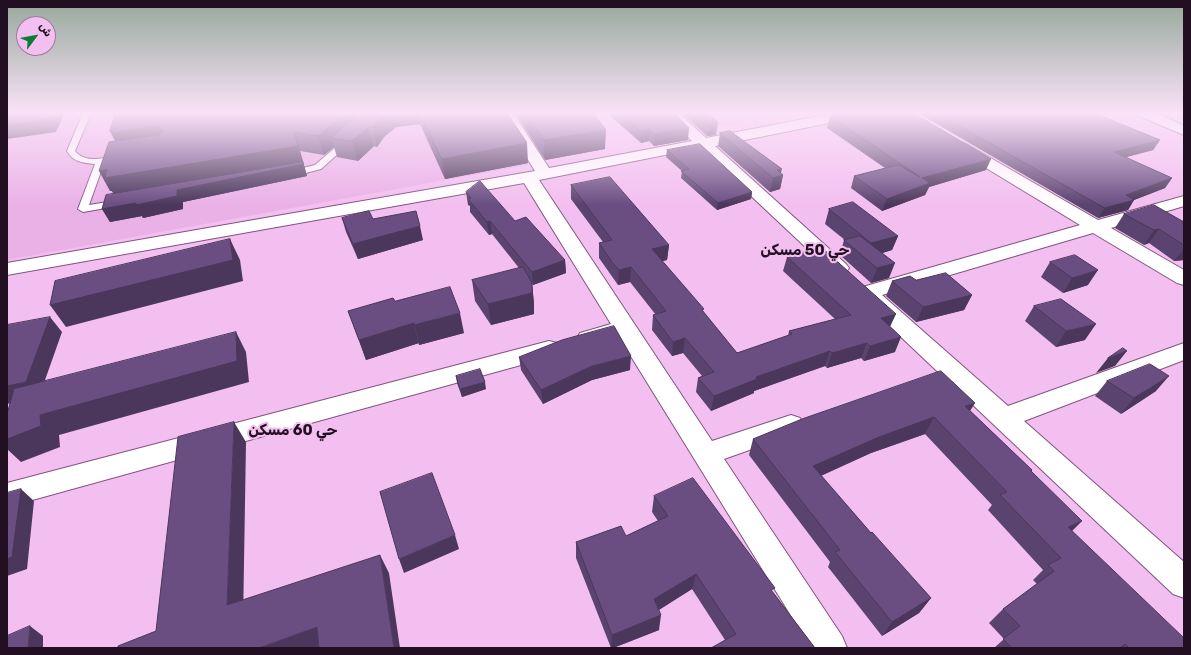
<!DOCTYPE html>
<html>
<head>
<meta charset="utf-8">
<style>
	body { margin:0 }
	#map { position:relative; width:1191px; height:655px; overflow:hidden; background:#f3bff0; font-family:Rubik,"Noto Naskh Arabic",sans-serif }
	canvas { display:block }
	.frame { position:absolute; inset:0; border:8px solid #221022; pointer-events:none }
	.north { position:absolute; left:16px; top:16px; width:40px; height:40px; box-sizing:border-box; background:#f3bff0; border:1px solid #9f799e; border-radius:50%; rotate:58deg; font-size:11px; font-weight:700; line-height:16px; text-align:center; color:#221022 }
	.north::after { content:''; display:block; margin:auto; width:14px; height:18px; background:#0c7c32; clip-path:polygon(50% 0,100% 100%,50% 72%,0 100%) }
</style>
</head>
<body>
<div id="map">
<canvas width="1191" height="655"></canvas>
<div class="frame"></div>
<div class="north">ش</div>
</div>
<script>
const c = document.querySelector('canvas').getContext('2d');
c.lineJoin = 'round';
function paint(path, color) { c.fillStyle = color; c.fill(path, 'evenodd'); }
function trace(path, color, width, dash) { c.strokeStyle = color; c.lineWidth = width; c.lineCap = dash ? 'butt' : 'round'; c.setLineDash(dash || []); c.stroke(path); }
function write(font, color, halo, rows, align = 'center') {
  c.font = font + ' Rubik,"Noto Naskh Arabic",sans-serif'; c.lineWidth = 4; c.setLineDash([]); c.textBaseline = 'middle'; c.strokeStyle = halo; c.fillStyle = color; for (const [text, x, y, turn = 0] of rows) {
    c.save(); c.translate(x, y); c.rotate((+turn || 0) * Math.PI / 180); c.textAlign = isNaN(turn) ? turn : align; if (halo) c.strokeText(text, 0, 0); c.fillText(text, 0, 0); c.restore();
  }
}
const built = new Path2D(`
	M 7,113 L 496,113 L 528,165 L 7,260 Z
	M 678,113 L 796,113 L 698,131 Z`);
const lane = new Path2D(`
	M 83,113 L 91,113 L 75,151 C 85,164 105,158 118,155 L 122,158 L 121,160 L 104,163 L 89,205 L 120,200 L 125,203 L 123,205 L 83,212 L 78,209 L 95,164 C 83,163 73,162 67,151 Z
	M 344,140 L 347,140 L 351,142 L 321,169 L 290,177 L 286,174 L 287,172 L 315,165 Z`);
const street = new Path2D(`
	M 499,113 L 513,113 L 549,168 L 692,141 L 663,113 L 679,113 L 706,138 L 835,113 L 866,113 L 864,116 L 859,117 L 715,146 L 846,264 L 849,268 L 846,272 L 839,274 L 832,272 L 700,148 L 539,180 L 712,441 L 791,415 L 800,418 L 804,425 L 800,432 L 724,459 L 842,636 L 847,648 L 811,648 L 619,337 L 588,346 L 580,343 L 577,338 L 580,333 L 611,324 L 524,183 L 7,275 L 7,263 L 535,171 Z
	M 1137,113 L 1157,113 L 1184,126 L 1184,135 L 1139,116 Z
	M 963,143 L 968,145 L 1098,220 L 1184,196 L 1184,206 L 1111,228 L 1184,270 L 1184,285 L 1177,283 L 1093,233 L 882,295 L 1008,406 L 1184,343 L 1184,360 L 1024,421 L 1184,562 L 1184,598 L 1173,594 L 865,303 L 862,299 L 859,298 L 856,293 L 859,288 L 1080,225 L 958,151 L 955,148 L 958,145 Z
	M 549,341 L 557,343 L 560,349 L 557,355 L 7,507 L 7,483 Z`);
const wall = new Path2D(`
	M 116,113 L 507,113 L 528,163 L 445,179 L 420,124 L 396,127 L 384,137 L 377,147 L 374,146 L 358,161 L 337,157 L 334,147 L 324,155 L 300,151 L 304,165 L 307,176 L 183,202 L 183,209 L 143,218 L 142,216 L 110,222 L 102,209 L 114,194 L 112,191 L 110,191 L 115,141 Z
	M 515,113 L 593,113 L 605,149 L 545,160 Z
	M 607,113 L 674,113 L 688,140 L 654,146 L 649,141 L 641,143 Z
	M 682,113 L 706,113 L 716,135 L 707,136 Z
	M 918,113 L 1094,113 L 1160,140 L 1153,150 L 1126,157 L 1172,178 L 1165,188 L 1134,200 L 1128,210 L 1098,218 Z
	M 830,116 L 986,170 L 929,187 L 925,195 L 882,211 L 851,188 L 854,176 L 885,168 L 827,128 Z
	M 720,133 L 783,175 L 780,189 L 770,192 L 718,146 Z
	M 667,150 L 752,192 L 751,199 L 717,210 L 681,178 L 682,171 L 666,157 Z
	M 571,185 L 669,245 L 667,260 L 662,261 L 737,353 L 788,336 L 789,331 L 835,319 L 783,271 L 787,257 L 890,327 L 895,352 L 864,361 L 861,358 L 827,368 L 825,366 L 754,391 L 754,393 L 711,411 L 696,392 L 698,378 L 702,376 L 683,353 L 672,356 L 652,330 L 653,315 L 656,315 L 630,282 L 618,285 L 599,258 L 599,243 L 603,242 L 571,199 Z
	M 466,192 L 515,221 L 565,260 L 566,273 L 533,285 L 532,284 L 534,304 L 534,314 L 491,325 L 475,301 L 472,280 L 519,268 L 492,234 L 489,235 L 470,212 L 470,206 L 468,205 Z
	M 829,209 L 898,236 L 892,250 L 882,253 L 889,278 L 871,283 L 840,255 L 844,240 L 845,240 L 825,224 Z
	M 1124,214 L 1184,222 L 1184,260 L 1174,261 L 1149,243 L 1144,245 L 1115,228 Z
	M 342,218 L 373,219 L 423,240 L 358,259 L 346,232 Z
	M 1050,262 L 1088,285 L 1063,293 L 1041,277 Z
	M 916,280 L 972,295 L 964,310 L 916,322 L 886,296 L 892,281 Z
	M 395,301 L 464,333 L 419,345 L 419,343 L 366,360 L 348,311 Z
	M 1034,306 L 1085,340 L 1056,347 L 1025,321 Z
	M 519,357 L 630,370 L 592,380 L 543,404 L 521,370 Z
	M 456,376 L 486,389 L 462,397 L 457,383 Z
	M 1107,381 L 1156,391 L 1121,414 L 1095,396 Z
	M 970,411 L 1032,470 L 1031,471 L 1072,531 L 1184,648 L 994,648 L 1004,639 L 989,623 L 1003,609 L 1037,584 L 1033,580 L 1043,570 L 988,510 L 992,505 L 925,434 L 871,453 L 821,476 L 871,533 L 931,598 L 919,613 L 882,636 L 828,567 L 830,562 L 749,455 L 753,439 Z
	M 654,496 L 773,592 L 815,648 L 725,640 L 692,589 L 659,610 L 659,630 L 613,648 L 611,648 L 576,558 L 576,542 L 626,536 L 658,521 L 652,512 Z`);
const shadedWall = new Path2D(`
	M 51,113 L 65,113 L 56,132 L 7,139 L 7,125 Z
	M 346,113 L 373,113 L 331,138 L 334,147 L 324,155 L 318,136 Z
	M 385,113 L 418,113 L 420,124 L 396,127 L 384,137 L 377,147 L 372,127 L 380,118 Z
	M 718,122 L 716,135 L 707,136 L 709,124 Z
	M 158,126 L 168,146 L 120,151 L 110,131 Z
	M 369,127 L 374,146 L 358,161 L 352,141 Z
	M 689,128 L 688,140 L 654,146 L 655,134 Z
	M 649,129 L 649,141 L 641,143 L 641,131 Z
	M 606,130 L 605,149 L 545,160 L 544,140 Z
	M 294,132 L 300,151 L 304,165 L 307,176 L 183,202 L 183,209 L 143,218 L 142,216 L 110,222 L 102,209 L 177,190 L 116,199 L 112,191 L 110,191 L 99,171 Z
	M 1160,140 L 1153,150 L 1108,162 L 1114,152 Z
	M 527,143 L 528,163 L 445,179 L 442,159 Z
	M 991,159 L 986,170 L 929,187 L 925,195 L 882,211 L 887,199 L 922,178 Z
	M 782,169 L 780,176 L 783,175 L 780,189 L 770,192 L 773,178 L 777,170 Z
	M 1172,178 L 1165,188 L 1134,200 L 1128,210 L 1098,218 L 1105,208 L 1126,195 Z
	M 752,192 L 751,199 L 717,210 L 718,203 Z
	M 490,221 L 492,234 L 489,235 L 487,222 Z
	M 420,226 L 423,240 L 358,259 L 353,244 Z
	M 1159,229 L 1149,243 L 1144,245 L 1154,230 Z
	M 898,236 L 892,250 L 866,258 L 871,243 Z
	M 230,239 L 240,260 L 243,281 L 66,327 L 50,305 Z
	M 669,245 L 667,260 L 651,264 L 652,249 Z
	M 1184,249 L 1184,260 L 1174,261 Z
	M 565,260 L 566,273 L 533,285 L 532,272 Z
	M 895,263 L 889,278 L 871,283 L 877,268 Z
	M 631,267 L 630,282 L 618,285 L 619,270 Z
	M 1098,270 L 1088,285 L 1063,293 L 1072,278 Z
	M 532,283 L 534,304 L 534,314 L 491,325 L 488,304 Z
	M 972,295 L 964,310 L 916,322 L 923,307 Z
	M 460,313 L 464,333 L 419,345 L 414,325 Z
	M 896,314 L 889,329 L 881,318 Z
	M 50,317 L 62,332 L 39,397 L 7,404 L 7,386 Z
	M 414,323 L 419,343 L 366,360 L 359,340 Z
	M 1096,324 L 1085,340 L 1056,347 L 1066,331 Z
	M 236,332 L 246,352 L 249,382 L 59,435 L 60,447 L 21,462 L 7,449 L 7,439 L 40,415 Z
	M 901,337 L 895,352 L 864,361 L 870,346 Z
	M 685,338 L 683,353 L 672,356 L 673,342 Z
	M 867,343 L 861,358 L 827,368 L 832,353 Z
	M 830,351 L 825,366 L 754,391 L 754,393 L 711,411 L 714,396 L 756,377 Z
	M 1127,351 L 1115,366 L 1096,373 L 1108,358 Z
	M 631,356 L 630,370 L 592,380 L 543,404 L 541,390 L 592,366 Z
	M 1169,376 L 1156,391 L 1121,414 L 1134,398 Z
	M 485,382 L 486,389 L 462,397 L 460,389 Z
	M 975,403 L 965,419 L 965,406 Z
	M 934,417 L 925,434 L 871,453 L 806,482 L 813,466 L 879,437 Z
	M 234,422 L 246,442 L 243,623 L 227,605 Z
	M 21,489 L 34,501 L 27,569 L 7,576 L 7,559 Z
	M 1082,521 L 1067,536 L 1068,527 Z
	M 455,535 L 459,549 L 404,573 L 399,559 Z
	M 380,555 L 389,573 L 400,648 L 394,648 Z
	M 696,574 L 692,589 L 652,614 L 654,599 Z
	M 931,598 L 919,613 L 882,636 L 892,622 Z
	M 661,615 L 659,630 L 613,648 L 611,648 L 612,635 Z
	M 30,626 L 43,636 L 43,648 L 28,648 Z
	M 317,627 L 319,648 L 259,648 Z`);
const building = new Path2D(`
	M 7,113 L 51,113 L 48,119 L 7,125 Z
	M 116,113 L 346,113 L 318,136 L 294,132 L 298,146 L 105,178 L 107,169 L 99,171 L 109,142 L 159,135 L 164,131 L 158,126 L 112,133 L 113,131 L 110,131 Z
	M 362,113 L 385,113 L 380,118 L 372,127 L 369,127 L 352,141 L 331,138 Z
	M 420,113 L 507,113 L 527,143 L 442,159 Z
	M 526,113 L 593,113 L 606,130 L 544,140 Z
	M 621,113 L 674,113 L 689,128 L 655,134 L 649,129 L 641,131 Z
	M 697,113 L 706,113 L 718,122 L 709,124 Z
	M 846,113 L 913,113 L 991,159 L 922,178 L 930,183 L 887,199 L 854,176 L 898,165 L 920,177 L 830,116 Z
	M 937,113 L 1094,113 L 1160,140 L 1114,152 L 1172,178 L 1126,195 L 1134,200 L 1105,208 Z
	M 730,131 L 782,169 L 777,170 L 783,175 L 773,178 L 720,133 Z
	M 700,144 L 752,192 L 718,203 L 681,171 L 689,169 L 667,150 Z
	M 303,162 L 303,164 L 177,190 L 177,196 L 136,205 L 136,203 L 102,209 L 106,195 Z
	M 610,177 L 669,245 L 652,249 L 704,309 L 702,310 L 737,353 L 792,334 L 789,331 L 851,315 L 787,257 L 821,247 L 896,314 L 881,318 L 901,337 L 870,346 L 867,343 L 832,353 L 830,351 L 756,377 L 757,379 L 714,396 L 698,378 L 714,372 L 685,338 L 673,342 L 653,315 L 666,311 L 631,267 L 619,270 L 612,262 L 599,243 L 612,240 L 571,185 Z
	M 480,181 L 515,221 L 526,217 L 565,260 L 532,272 L 490,221 L 487,222 L 468,199 L 471,198 L 466,192 Z
	M 853,202 L 898,236 L 871,243 L 829,209 Z
	M 1154,205 L 1184,222 L 1184,245 L 1159,229 L 1154,230 L 1124,214 Z
	M 369,211 L 373,219 L 416,211 L 420,226 L 353,244 L 342,218 Z
	M 860,236 L 895,263 L 877,268 L 844,240 Z
	M 230,239 L 233,260 L 50,305 L 55,281 Z
	M 1075,255 L 1098,270 L 1072,278 L 1050,262 Z
	M 523,267 L 532,283 L 532,293 L 488,304 L 472,280 Z
	M 946,273 L 972,295 L 923,307 L 892,281 L 910,276 L 916,280 Z
	M 450,287 L 460,313 L 414,325 L 414,323 L 359,340 L 348,311 L 393,298 L 395,301 Z
	M 1061,299 L 1096,324 L 1066,331 L 1034,306 Z
	M 50,317 L 26,382 L 7,386 L 7,325 Z
	M 614,326 L 631,356 L 592,366 L 541,390 L 519,357 L 562,340 Z
	M 236,332 L 237,361 L 40,415 L 41,426 L 7,439 L 7,414 L 14,389 Z
	M 1123,348 L 1127,351 L 1108,358 Z
	M 1150,364 L 1169,376 L 1134,398 L 1107,381 Z
	M 480,369 L 485,382 L 460,389 L 456,376 Z
	M 941,371 L 975,403 L 965,406 L 1032,470 L 1031,471 L 1082,521 L 1068,527 L 1184,638 L 1184,648 L 1129,648 L 1125,644 L 1120,648 L 1012,648 L 1003,639 L 1020,626 L 1003,609 L 1054,571 L 1048,565 L 1061,558 L 1000,495 L 1007,492 L 934,417 L 879,437 L 813,466 L 871,533 L 872,532 L 931,598 L 892,622 L 835,552 L 840,550 L 753,439 L 802,419 Z
	M 234,422 L 227,605 L 380,555 L 394,648 L 319,648 L 317,627 L 259,648 L 118,648 L 118,646 L 156,631 L 178,437 Z
	M 432,473 L 455,535 L 399,559 L 380,492 Z
	M 693,478 L 775,588 L 771,590 L 815,648 L 711,648 L 736,634 L 696,574 L 654,599 L 661,615 L 612,635 L 576,542 L 621,526 L 626,536 L 668,516 L 654,496 Z
	M 21,489 L 12,557 L 7,559 L 7,493 Z
	M 30,626 L 28,648 L 7,648 L 7,636 Z`);
const neighbourhoodNames = [
	["حي 50 مسكن",805,251],
	["حي 60 مسكن",293,431]
];
paint(built, '#eab1e7');
trace(lane, '#825480', 2);
trace(street, '#825480', 2);
paint(lane, '#fff');
paint(street, '#fff');
paint(wall, '#5b4370');
paint(shadedWall, '#4a375b');
paint(building, '#6a4e82');
trace(building, '#4a375b', 1);
const sky = c.createLinearGradient(0, 0, 0, 205);
sky.addColorStop(0, '#96a89b');
sky.addColorStop(0.55, '#fae2f8');
sky.addColorStop(1, '#fae2f800');
c.fillStyle = sky;
c.fillRect(0, 0, 1191, 205);
write('bold 15px', '#221022', '#f3bff0', neighbourhoodNames);
</script>
</body>
</html>
